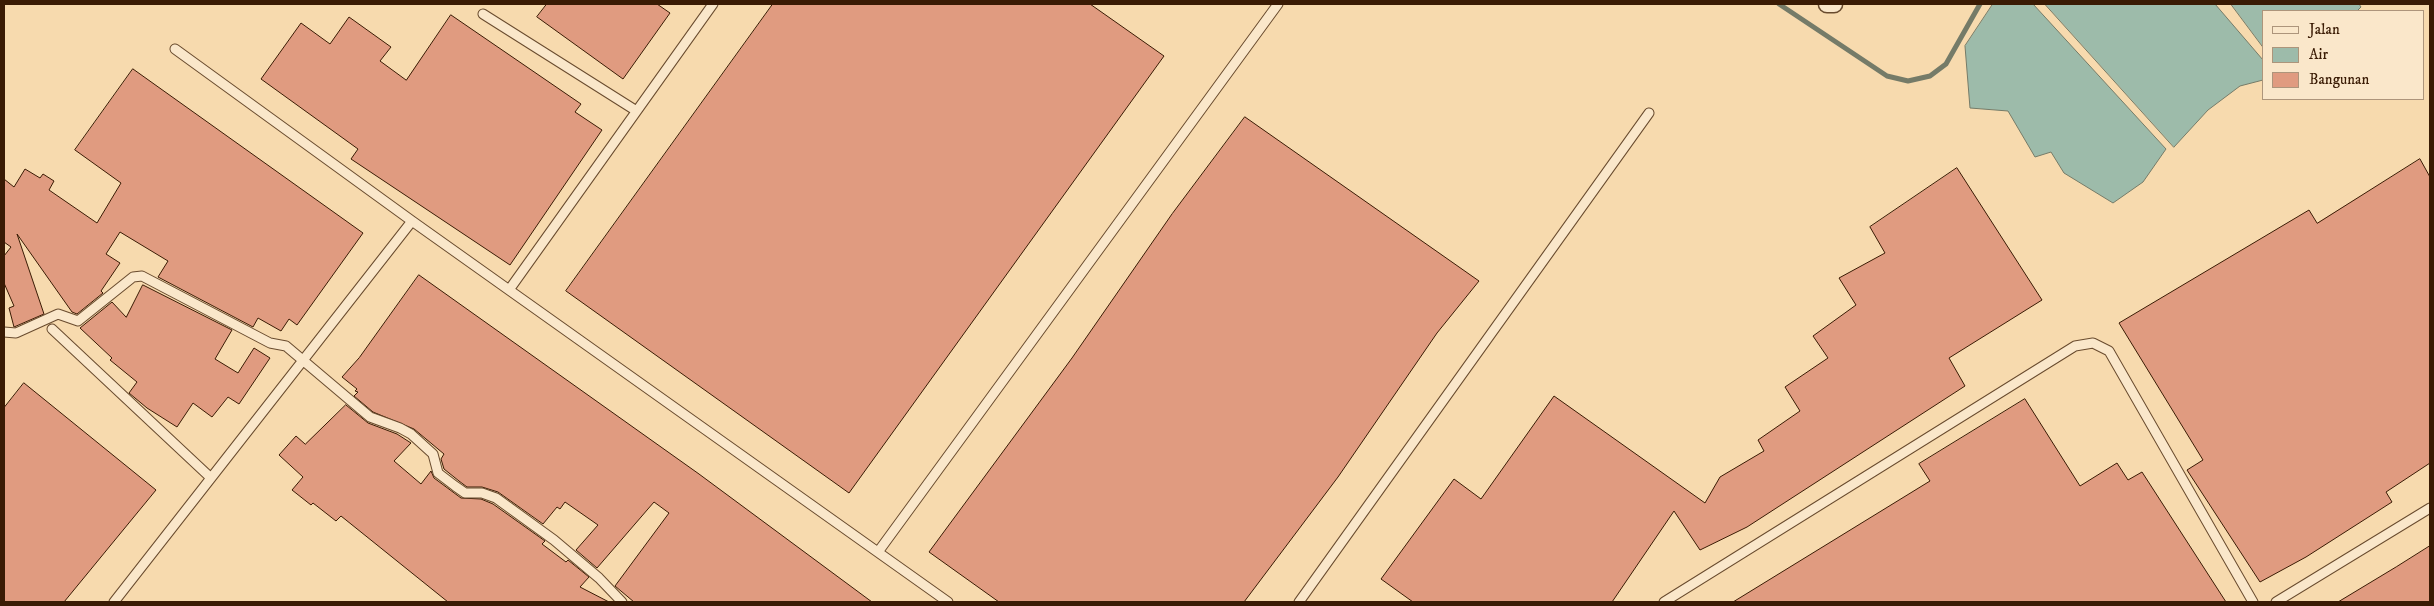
<!DOCTYPE html>
<html>
<head>
<meta charset="utf-8">
<style>
	body { margin:0 }
	#map { position:relative; width:2434px; height:606px; overflow:hidden; background:#f7daae; font-family:"IM FELL DW Pica",serif }
	canvas { display:block }
	.frame { position:absolute; inset:0; border:5px solid #3a1b04; pointer-events:none }
	.legend { position:absolute; left:2262px; top:10px; width:162px; height:90px; box-sizing:border-box; background:#fae7ca; border:1px solid #ad957b; margin:0; padding:6px 9px; list-style:none; font-size:15px; color:#3a1b04 }
	.legend li { display:flex; align-items:center; gap:10px; height:25px }
	.legend b { width:25px; border:1px solid #ad957b }
</style>
</head>
<body>
<div id="map">
<canvas width="2434" height="606"></canvas>
<div class="frame"></div>
<ul class="legend">
<li><b style="height:6px;background:#fae7ca"></b>Jalan</li>
<li><b style="height:14px;background:#9dbbaa"></b>Air</li>
<li><b style="height:14px;background:#e09b80"></b>Bangunan</li>
</ul>
</div>
<script>
const c = document.querySelector('canvas').getContext('2d');
c.lineJoin = 'round';
function paint(path, color) { c.fillStyle = color; c.fill(path, 'evenodd'); }
function trace(path, color, width, dash) { c.strokeStyle = color; c.lineWidth = width; c.lineCap = dash ? 'butt' : 'round'; c.setLineDash(dash || []); c.stroke(path); }
const water = new Path2D(`
	M 1993,4 L 2033,4 L 2166,149 L 2143,182 L 2113,203 L 2064,173 L 2051,152 L 2035,157 L 2008,111 L 1970,108 L 1965,46 Z
	M 2045,4 L 2215,4 L 2263,60 L 2263,80 L 2240,86 L 2208,110 L 2174,147 Z
	M 2231,4 L 2359,4 L 2361,7 L 2357,11 L 2263,11 L 2263,47 Z`);
const stream = new Path2D(`
	M 1779,4 L 1887,76 L 1908,81 L 1930,76 L 1946,64 L 1980,4`);
const building = new Path2D(`
	M 547,4 L 657,4 L 670,13 L 623,79 L 537,17 Z
	M 773,4 L 1090,4 L 1164,56 L 849,493 L 566,291 Z
	M 451,15 L 581,104 L 575,112 L 602,130 L 510,265 L 351,159 L 358,149 L 261,79 L 301,23 L 330,44 L 349,17 L 391,47 L 380,61 L 406,80 Z
	M 133,69 L 363,233 L 297,325 L 289,319 L 281,331 L 258,318 L 253,327 L 158,277 L 168,261 L 120,232 L 106,254 L 120,263 L 101,291 L 103,293 L 77,314 L 72,312 L 17,234 L 44,314 L 14,327 L 9,308 L 14,306 L 4,283 L 4,256 L 11,247 L 4,242 L 4,179 L 14,187 L 25,169 L 40,178 L 43,174 L 54,181 L 49,190 L 97,223 L 121,183 L 75,150 Z
	M 1245,117 L 1479,281 L 1437,333 L 1338,477 L 1244,602 L 999,602 L 929,552 L 1072,358 L 1172,214 Z
	M 2420,159 L 2430,177 L 2430,463 L 2386,492 L 2392,502 L 2306,557 L 2260,582 L 2187,470 L 2203,460 L 2119,323 L 2309,210 L 2317,223 Z
	M 1957,168 L 2042,300 L 1949,358 L 1965,386 L 1747,527 L 1700,550 L 1674,511 L 1612,602 L 1413,602 L 1381,579 L 1454,479 L 1481,499 L 1554,396 L 1705,503 L 1720,477 L 1764,451 L 1758,440 L 1800,411 L 1785,387 L 1828,358 L 1813,336 L 1856,305 L 1839,278 L 1885,253 L 1870,227 Z
	M 419,275 L 699,474 L 872,602 L 634,602 L 615,586 L 669,513 L 654,502 L 597,568 L 576,550 L 598,525 L 565,502 L 560,509 L 557,507 L 543,524 L 498,492 L 482,487 L 467,487 L 459,481 L 444,469 L 441,459 L 444,454 L 414,429 L 373,412 L 354,396 L 358,392 L 355,391 L 357,389 L 342,377 L 359,358 Z
	M 143,285 L 232,330 L 215,359 L 238,373 L 254,348 L 270,358 L 239,404 L 228,397 L 212,417 L 193,403 L 177,427 L 147,408 L 129,393 L 137,382 L 110,360 L 112,358 L 80,328 L 112,302 L 126,317 Z
	M 24,383 L 156,490 L 64,602 L 4,602 L 4,408 Z
	M 2025,399 L 2080,486 L 2117,463 L 2128,480 L 2142,472 L 2226,602 L 1733,602 L 1930,481 L 1919,464 Z
	M 346,405 L 368,423 L 397,434 L 411,443 L 394,461 L 421,484 L 431,471 L 434,478 L 461,498 L 481,499 L 493,504 L 545,541 L 542,544 L 566,562 L 568,560 L 589,577 L 580,587 L 609,602 L 448,602 L 341,516 L 336,521 L 313,503 L 311,505 L 292,490 L 303,477 L 279,455 L 296,436 L 305,444 Z
	M 2430,546 L 2430,602 L 2338,602 L 2396,567 Z`);
const service = new Path2D(`
	M 483,14 L 635,110
	M 175,49 L 412,221 L 948,602
	M 509,290 L 713,4
	M 52,329 L 211,478
	M 4,332 L 16,333 L 58,314 L 78,321 L 133,277 L 142,276 L 270,343 L 286,346 L 370,417 L 400,428 L 411,434 L 433,454 L 438,473 L 455,486 L 465,493 L 482,493 L 496,498 L 554,540 L 599,578 L 622,602
	M 878,552 L 1278,4
	M 114,602 L 412,221
	M 1299,602 L 1649,113
	M 1664,602 L 2075,346 L 2093,343 L 2109,351 L 2253,602
	M 2276,602 L 2430,508`);
const minor = new Path2D(`
	M 1827,4 L 1834,4`);
paint(water, '#9dbbaa');
trace(water, '#757b68', 1);
trace(stream, '#757b68', 5);
paint(building, '#e09b80');
trace(building, '#3a1b04', 1);
trace(service, '#694b2e', 11);
trace(minor, '#694b2e', 19);
trace(service, '#fae7ca', 9);
trace(minor, '#fae7ca', 16);
</script>
</body>
</html>
